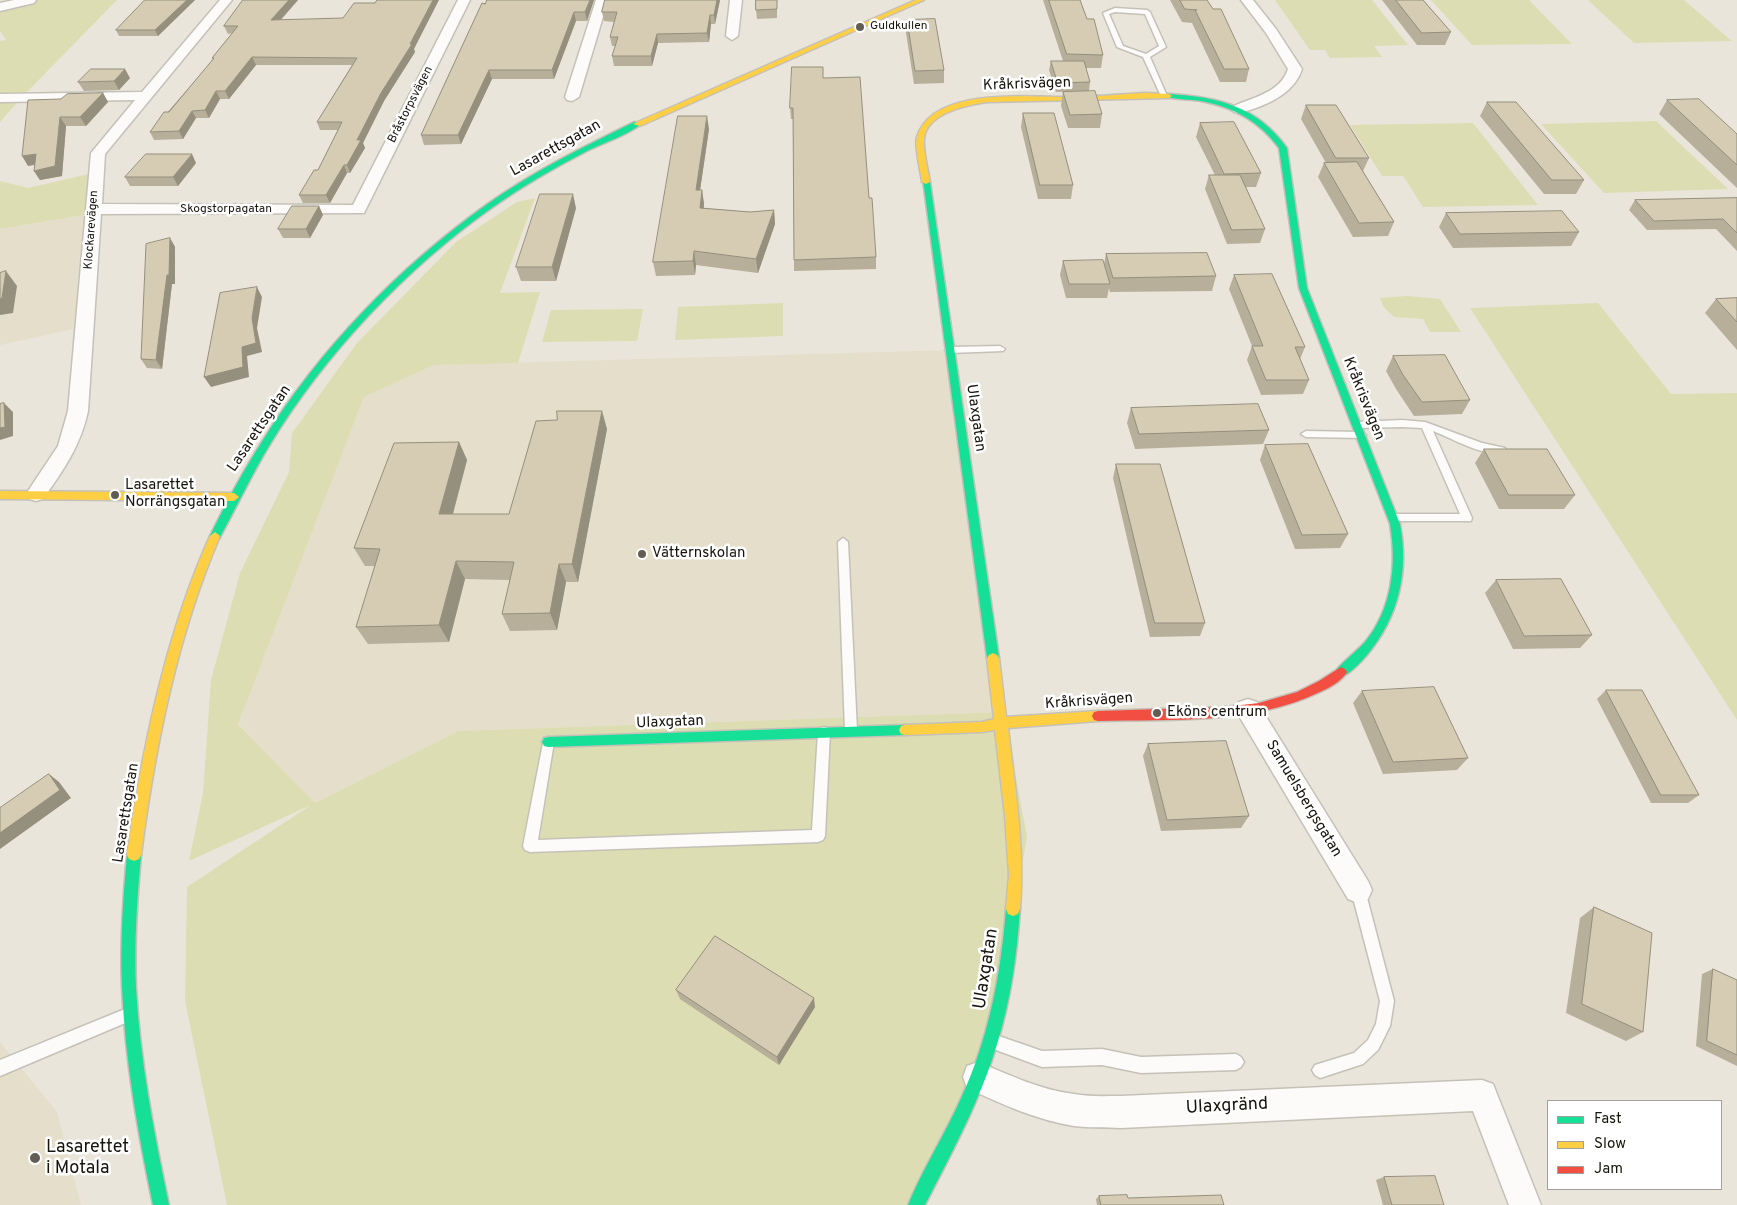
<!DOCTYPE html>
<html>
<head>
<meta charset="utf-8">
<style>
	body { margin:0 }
	#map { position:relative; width:1737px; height:1205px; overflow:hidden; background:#eae5da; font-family:Overpass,sans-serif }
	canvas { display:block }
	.legend { position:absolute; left:1547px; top:1100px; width:175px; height:90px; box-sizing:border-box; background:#fff; border:1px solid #a2a19e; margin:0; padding:6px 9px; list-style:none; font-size:15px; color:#17140d }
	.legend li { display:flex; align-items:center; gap:10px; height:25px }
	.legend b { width:25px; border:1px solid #a2a19e }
</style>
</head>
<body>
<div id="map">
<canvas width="1737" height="1205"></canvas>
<ul class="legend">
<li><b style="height:6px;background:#16e098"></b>Fast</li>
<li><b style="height:6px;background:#ffcf43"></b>Slow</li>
<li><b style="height:6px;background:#f24e42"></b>Jam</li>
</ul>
</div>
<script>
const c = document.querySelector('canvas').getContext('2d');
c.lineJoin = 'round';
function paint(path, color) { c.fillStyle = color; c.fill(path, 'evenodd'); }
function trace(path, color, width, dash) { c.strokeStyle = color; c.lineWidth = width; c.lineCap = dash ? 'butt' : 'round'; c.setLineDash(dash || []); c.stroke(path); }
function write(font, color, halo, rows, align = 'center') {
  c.font = font + ' Overpass,sans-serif'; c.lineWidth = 5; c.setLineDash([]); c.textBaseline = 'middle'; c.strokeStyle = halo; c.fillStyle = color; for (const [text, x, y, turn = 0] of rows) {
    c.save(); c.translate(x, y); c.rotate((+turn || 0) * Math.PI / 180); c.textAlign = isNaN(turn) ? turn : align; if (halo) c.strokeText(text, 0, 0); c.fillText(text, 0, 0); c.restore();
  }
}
const built = new Path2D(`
	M 102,212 L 83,327 L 0,345 L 0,229 Z
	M 953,350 L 1004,712 L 458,731 L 315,803 L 238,723 L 364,397 L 434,365 Z
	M 0,1042 L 57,1112 L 81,1205 L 0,1205 Z`);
const green = new Path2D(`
	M 24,0 L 117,0 L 23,96 L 0,122 L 0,41 L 6,40 L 0,31 L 0,5 Z
	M 1275,0 L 1372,0 L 1408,45 L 1374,46 L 1382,57 L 1330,58 L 1325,50 L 1310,50 Z
	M 1431,0 L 1529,0 L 1572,44 L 1472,45 Z
	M 1588,0 L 1684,0 L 1732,41 L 1634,43 Z
	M 1656,121 L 1728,189 L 1604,193 L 1541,124 Z
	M 1473,123 L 1538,205 L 1423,207 L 1403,176 L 1382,176 L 1350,125 Z
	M 102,171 L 102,212 L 0,229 L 0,181 L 28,188 Z
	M 535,198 L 500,293 L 540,292 L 518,363 L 434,365 L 364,397 L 238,724 L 315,803 L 458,731 L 1004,712 L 1027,837 L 983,1089 L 914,1205 L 227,1205 L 185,1001 L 187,887 L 311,805 L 189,861 L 203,793 L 211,680 L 240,573 L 289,472 L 292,433 L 357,343 L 456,242 L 517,202 Z
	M 1407,296 L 1440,299 L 1461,332 L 1430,332 L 1423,319 L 1394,317 L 1383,306 L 1380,298 Z
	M 783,303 L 783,336 L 675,340 L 678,307 Z
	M 1598,303 L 1671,394 L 1737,393 L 1737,720 L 1470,308 Z
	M 643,309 L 637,341 L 542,342 L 551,310 Z`);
const lane = new Path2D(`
	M 1115,8 L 1147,10 L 1150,12 L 1166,47 L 1150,57 L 1167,96 L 1166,97 L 1161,96 L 1143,57 L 1117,47 L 1103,13 ZM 1115,12 L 1145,14 L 1159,46 L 1146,54 L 1123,46 L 1109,14 Z
	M 1000,346 L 1005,349 L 1003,351 L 950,353 L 945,350 L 950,347 Z
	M 1402,420 L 1425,422 L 1482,443 L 1505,448 L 1506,450 L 1505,452 C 1484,458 1452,438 1433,431 L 1472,518 L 1471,521 L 1389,521 L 1388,518 L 1393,514 L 1460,514 L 1422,428 L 1402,427 L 1357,428 L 1352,425 L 1357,422 Z
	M 1306,431 L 1361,432 L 1366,435 L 1361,438 L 1306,437 L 1301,434 Z
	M 843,538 L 848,542 L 857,731 L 855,735 L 851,736 L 847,735 L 845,731 L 838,542 Z
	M 824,727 L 828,728 L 830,732 L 825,836 L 823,840 L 818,842 L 530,852 L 525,850 L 523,846 L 544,738 L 548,737 L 552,738 L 554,742 L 538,840 L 812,830 L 818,732 L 820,728 Z
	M 1358,883 L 1363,885 L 1365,890 L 1394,1001 L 1390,1026 L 1378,1050 L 1363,1064 L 1320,1078 L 1315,1075 L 1312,1070 L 1315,1065 L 1354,1053 L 1368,1040 L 1376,1024 L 1380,1001 L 1351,890 L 1353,885 Z
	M 125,1009 L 130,1011 L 132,1016 L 130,1021 L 0,1076 L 0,1060 Z
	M 993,1034 L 1042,1051 L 1102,1049 L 1141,1057 L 1236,1054 L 1241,1057 L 1244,1062 L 1241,1067 L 1236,1070 L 1141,1073 L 1102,1065 L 1042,1067 L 988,1047 L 985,1042 L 988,1037 Z`);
const street = new Path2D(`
	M 14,0 L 36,0 L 34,3 L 0,11 L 0,3 Z
	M 220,0 L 232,0 L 105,154 L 102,204 L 353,205 L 458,0 L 470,0 L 364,213 L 101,214 L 88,411 C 81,445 63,471 43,499 L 36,501 L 29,499 L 26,494 L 58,446 L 68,411 L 91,153 L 135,100 L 0,102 L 0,94 L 142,92 Z
	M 596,0 L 608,0 L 579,97 L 572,101 L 567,100 L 565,97 Z
	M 730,0 L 742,0 L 738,36 L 732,40 L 726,36 Z
	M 1241,0 L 1253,0 L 1276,29 L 1302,69 C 1294,95 1263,107 1239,113 L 1234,112 L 1232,109 L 1234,106 C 1254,97 1281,92 1288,69 L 1266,33 Z
	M 1248,699 L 1257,702 L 1368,881 L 1372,890 L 1368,899 L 1358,903 L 1348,899 L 1239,716 L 1236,709 L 1239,702 Z
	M 978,1062 C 1010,1075 1040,1090 1074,1094 C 1090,1097 1105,1096 1121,1096 L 1482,1080 L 1493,1084 L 1541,1205 L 1509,1205 L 1473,1111 L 1121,1128 C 1105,1127 1089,1128 1074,1126 C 1037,1120 1001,1104 967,1088 L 963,1077 L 967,1066 Z`);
const fast = new Path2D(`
	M 1169,94 C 1218,97 1257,106 1287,148 L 1307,288 L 1400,524 C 1409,571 1399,617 1367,655 C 1360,663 1351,673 1341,677 L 1337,675 L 1335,672 C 1339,665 1358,650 1365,642 C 1392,609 1397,565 1390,524 L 1299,288 L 1279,148 C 1260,122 1234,107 1201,101 C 1190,99 1178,100 1167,97 L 1166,96 Z
	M 634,122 L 641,124 C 628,135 603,143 587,151 C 554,168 523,186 493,207 C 406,268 324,355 269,446 C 251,476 236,508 219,539 L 211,539 L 210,536 C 226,503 243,471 263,440 C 320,349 398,268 486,205 C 532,172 583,147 634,122 Z
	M 923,180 L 930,182 L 999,658 L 997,661 L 993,663 L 989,661 L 987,658 Z
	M 905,725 L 909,726 L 911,730 L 909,734 L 905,735 L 548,747 L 544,746 L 542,742 L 544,738 L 548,737 Z
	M 134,849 L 139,851 L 141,855 C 137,899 134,943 136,988 C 140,1061 154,1133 169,1205 L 153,1205 C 138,1133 125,1061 122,987 C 120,943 123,899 127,855 L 129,851 Z
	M 1013,902 L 1018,904 L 1020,909 C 1017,954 1011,998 998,1041 C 981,1099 952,1152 925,1205 L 908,1205 C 923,1168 946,1133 962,1096 C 989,1037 1001,974 1006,909 L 1008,904 Z`);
const slow = new Path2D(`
	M 916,0 L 924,0 L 640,126 L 633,124 Z
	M 1145,93 L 1169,94 L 1172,96 L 1169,98 L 987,102 C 967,105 926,113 924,139 C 923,153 928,169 930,182 L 926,184 L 922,182 C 921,172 914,146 917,137 C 933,85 1032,98 1073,97 C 1097,97 1121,94 1145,93 Z
	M 0,491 L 234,493 L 239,497 L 234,501 L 0,499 Z
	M 215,532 L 220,536 C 177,636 155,747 141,855 L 139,859 L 134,861 L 129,859 L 127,855 L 129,840 C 145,737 167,632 210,536 Z
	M 993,653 L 997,655 L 999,658 L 1006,717 L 1098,711 L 1102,712 L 1104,716 L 1102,720 L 1098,721 L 1008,728 C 1015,788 1025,848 1020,909 L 1018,914 L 1013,916 L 1008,914 L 1006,909 L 1009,875 L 1005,816 L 995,730 L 982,732 L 905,735 L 901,734 L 899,730 L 901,726 L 905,725 L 982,722 L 994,719 L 987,658 L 989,655 Z`);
const jam = new Path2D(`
	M 1341,667 L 1345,669 L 1347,672 C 1342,681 1329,688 1320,692 C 1251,725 1172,719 1098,721 L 1094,720 L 1092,716 L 1094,712 L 1098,711 L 1224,707 L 1259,703 L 1297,692 L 1319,681 Z`);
const wall = new Path2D(`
	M 145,0 L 195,0 L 158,36 L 119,36 L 116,30 Z
	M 243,0 L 298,0 L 281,20 L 414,49 L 415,52 L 384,101 L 363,143 L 365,148 L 350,173 L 347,173 L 330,203 L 303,203 L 299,195 L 318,170 L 338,130 L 320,130 L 317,122 L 352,65 L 256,65 L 229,99 L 220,99 L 209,118 L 196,118 L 183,139 L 154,140 L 150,132 L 213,60 L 212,58 L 232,33 L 228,34 L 224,26 Z
	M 594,0 L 587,21 L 576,21 L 554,79 L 492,79 L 461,144 L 424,145 L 421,135 L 482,3 Z
	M 605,0 L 720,0 L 715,24 L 711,24 L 709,42 L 658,43 L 652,66 L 614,66 L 612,56 L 615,46 L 612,46 L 610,37 L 614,22 L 604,21 L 602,12 Z
	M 777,0 L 777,18 L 757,19 L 756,10 Z
	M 1043,0 L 1080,0 L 1087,19 L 1103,55 L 1101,68 L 1086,68 L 1090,82 L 1089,91 L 1056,92 L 1049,70 L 1051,61 L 1063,61 Z
	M 1170,0 L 1207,0 L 1249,69 L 1246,82 L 1220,82 L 1192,23 L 1182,22 Z
	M 1382,0 L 1423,0 L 1451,32 L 1445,45 L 1417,45 Z
	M 907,20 L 944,70 L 944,83 L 914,84 L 906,33 Z
	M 130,78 L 119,90 L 84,91 L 78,82 Z
	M 824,78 L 869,198 L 876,257 L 876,269 L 794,271 L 794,260 L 793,119 L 791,119 L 790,108 Z
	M 1063,92 L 1102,114 L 1100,128 L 1068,128 L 1061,106 Z
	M 103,93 L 108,102 L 86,126 L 66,126 L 62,176 L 40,180 L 34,171 L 34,165 L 28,166 L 61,99 Z
	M 1667,100 L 1737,134 L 1737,188 L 1659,114 Z
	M 1487,102 L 1584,180 L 1576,194 L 1544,194 L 1480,116 Z
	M 1306,105 L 1369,158 L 1363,171 L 1394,222 L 1388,236 L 1353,237 L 1318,177 L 1324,163 L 1326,163 L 1301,119 Z
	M 1023,113 L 1073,185 L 1071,199 L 1038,199 L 1021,127 Z
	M 1200,123 L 1261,173 L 1256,187 L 1246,187 L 1265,229 L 1260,243 L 1227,244 L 1205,189 L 1209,175 L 1215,175 L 1196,137 Z
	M 709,129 L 700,190 L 702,190 L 704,204 L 704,208 L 750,212 L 774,210 L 775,224 L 758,273 L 696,265 L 695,275 L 656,276 L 653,262 Z
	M 196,163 L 178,186 L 130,186 L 125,177 Z
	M 1737,198 L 1737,251 L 1716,229 L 1647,230 L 1629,210 L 1635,200 Z
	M 319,206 L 323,215 L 310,238 L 283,238 L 278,229 Z
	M 576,208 L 556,281 L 521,281 L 516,267 Z
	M 1446,213 L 1579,232 L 1571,246 L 1453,248 L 1439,227 Z
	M 170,238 L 175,247 L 175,284 L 172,284 L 162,369 L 147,368 L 141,359 Z
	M 1106,254 L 1216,276 L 1212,291 L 1110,292 L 1109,288 L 1107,298 L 1066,298 L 1060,275 L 1063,261 L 1104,264 Z
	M 1234,275 L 1305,347 L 1300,359 L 1309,380 L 1303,394 L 1261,395 L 1247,360 L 1252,346 L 1229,289 Z
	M 1737,298 L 1737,350 L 1705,313 L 1716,299 Z
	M 1393,356 L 1470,400 L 1462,414 L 1414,416 L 1396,389 L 1386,371 Z
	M 1131,408 L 1269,430 L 1263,444 L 1135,449 L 1127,423 Z
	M 607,429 L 578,582 L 566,582 L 557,630 L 510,631 L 502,614 L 510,580 L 465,579 L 449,642 L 368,644 L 356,627 L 375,566 L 365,566 L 354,548 L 459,442 L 467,460 L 453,514 L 509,514 Z
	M 1265,445 L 1348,534 L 1340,548 L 1295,549 L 1260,460 Z
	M 1484,449 L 1575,495 L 1564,509 L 1499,509 L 1475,463 Z
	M 1116,464 L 1205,623 L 1200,636 L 1150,637 L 1113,478 Z
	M 1496,580 L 1592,635 L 1580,648 L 1513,649 L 1485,593 Z
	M 1606,690 L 1699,795 L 1688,803 L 1651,803 L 1597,699 Z
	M 1362,691 L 1468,758 L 1457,770 L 1383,774 L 1353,703 Z
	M 1148,744 L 1249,816 L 1241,828 L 1161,831 L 1143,756 Z
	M 1594,907 L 1643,1032 L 1626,1041 L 1566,1013 L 1580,918 Z
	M 1713,969 L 1737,980 L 1737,1066 L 1696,1046 L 1702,974 Z
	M 676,990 L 815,1007 L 779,1065 L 680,999 Z
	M 1384,1177 L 1444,1205 L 1383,1205 L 1376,1180 Z
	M 1099,1196 L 1224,1205 L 1097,1205 L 1096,1199 Z`);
const shadedWall = new Path2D(`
	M 187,0 L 195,0 L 158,36 L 155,30 Z
	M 289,0 L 298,0 L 274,27 L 271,20 Z
	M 433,0 L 439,0 L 414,49 L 415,52 L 384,101 L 363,143 L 365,148 L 350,173 L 347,165 L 357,140 L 381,93 L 410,44 Z
	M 590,0 L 594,0 L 587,21 L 585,12 Z
	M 717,0 L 720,0 L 715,24 L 714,15 Z
	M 574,12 L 576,21 L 554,79 L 552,70 Z
	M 710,15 L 711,24 L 709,42 L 707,33 Z
	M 657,34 L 658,43 L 652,66 L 651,56 Z
	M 252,57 L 256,65 L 229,99 L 225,91 Z
	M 125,69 L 130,78 L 119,90 L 114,81 Z
	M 489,70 L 492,79 L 461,144 L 458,135 Z
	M 216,91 L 220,99 L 209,118 L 205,110 Z
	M 103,93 L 108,102 L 86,126 L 80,117 Z
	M 192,111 L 196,118 L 183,139 L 179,131 Z
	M 707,116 L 709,129 L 698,204 L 696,190 Z
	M 60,117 L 66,126 L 62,176 L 40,180 L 34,171 Z
	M 36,154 L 42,163 L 28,166 L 22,156 Z
	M 192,154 L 196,163 L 178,186 L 173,177 Z
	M 344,165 L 347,173 L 330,203 L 326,195 Z
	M 702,190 L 704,204 L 702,222 L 700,208 Z
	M 573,194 L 576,208 L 556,281 L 552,267 Z
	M 319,206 L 323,215 L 310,238 L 306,229 Z
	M 774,210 L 775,224 L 758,273 L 756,259 Z
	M 170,238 L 175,247 L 175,284 L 172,284 L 162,369 L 156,360 Z
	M 694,251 L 696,265 L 695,275 L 693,261 Z
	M 6,271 L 17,286 L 13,313 L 0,315 L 0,299 Z
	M 257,287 L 262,297 L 257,328 L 262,352 L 247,356 L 249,377 L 211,387 L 204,377 L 242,347 L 252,318 Z
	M 4,403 L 13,412 L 13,436 L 0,440 L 0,428 Z
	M 602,411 L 607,429 L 578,582 L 572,564 Z
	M 459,442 L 467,460 L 448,532 L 439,514 Z
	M 456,561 L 465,579 L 449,642 L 439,625 Z
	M 559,564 L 566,582 L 557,630 L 550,613 Z
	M 49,774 L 59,782 L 71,798 L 0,849 L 0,833 Z
	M 814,998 L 815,1007 L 779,1065 L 777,1057 Z`);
const building = new Path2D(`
	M 145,0 L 187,0 L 155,30 L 116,30 Z
	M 243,0 L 289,0 L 271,20 L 343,18 L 354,3 L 375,3 L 377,0 L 433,0 L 410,44 L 412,44 L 381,93 L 357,140 L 361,140 L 347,165 L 344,165 L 326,195 L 299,195 L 314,170 L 318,170 L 342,122 L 317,122 L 357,58 L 252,57 L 225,91 L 216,91 L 205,110 L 192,111 L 179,131 L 150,132 L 164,112 L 169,112 L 214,58 L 212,58 L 238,26 L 224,26 Z
	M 487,0 L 590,0 L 585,12 L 574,12 L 552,70 L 489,70 L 458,135 L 421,135 L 482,3 L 485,4 Z
	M 605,0 L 717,0 L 714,15 L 710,15 L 707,33 L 657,34 L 651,56 L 612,56 L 618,37 L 610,37 L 617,12 L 602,12 Z
	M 756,0 L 777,0 L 777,9 L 756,10 Z
	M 1049,0 L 1080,0 L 1087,19 L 1094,19 L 1103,55 L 1067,54 Z
	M 1180,0 L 1207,0 L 1213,9 L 1221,9 L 1249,69 L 1224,69 L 1195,10 L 1197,10 L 1185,9 Z
	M 1396,0 L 1423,0 L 1451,32 L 1422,33 Z
	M 935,19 L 944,70 L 915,71 L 907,20 Z
	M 1051,61 L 1084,61 L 1090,82 L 1058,83 Z
	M 792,67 L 823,67 L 823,78 L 860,77 L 869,198 L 872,198 L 876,257 L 794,260 L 793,108 L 790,108 Z
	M 91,69 L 125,69 L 114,81 L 78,82 Z
	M 1095,91 L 1102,114 L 1070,115 L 1063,92 Z
	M 103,93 L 80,117 L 60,117 L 55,166 L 34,171 L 36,154 L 22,156 L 28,100 L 61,99 L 67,94 Z
	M 1699,99 L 1737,134 L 1737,165 L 1667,100 Z
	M 1487,102 L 1516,102 L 1584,180 L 1552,180 Z
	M 1306,105 L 1336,105 L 1369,158 L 1336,158 Z
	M 1023,113 L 1054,113 L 1073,185 L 1040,185 Z
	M 678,116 L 707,116 L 696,190 L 702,190 L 700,208 L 750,212 L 774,210 L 756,259 L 694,251 L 693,261 L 653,262 Z
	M 1234,122 L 1261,173 L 1224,174 L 1200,123 Z
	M 146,154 L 192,154 L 173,177 L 125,177 Z
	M 1357,162 L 1394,222 L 1359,223 L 1324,163 Z
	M 1209,175 L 1240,175 L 1265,229 L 1232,230 Z
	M 540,194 L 573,194 L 552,267 L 516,267 Z
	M 1737,198 L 1737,233 L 1723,219 L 1654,221 L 1635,200 Z
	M 292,206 L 319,206 L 306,229 L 278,229 Z
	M 1562,211 L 1579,232 L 1460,234 L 1446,213 Z
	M 170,238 L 169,275 L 167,275 L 156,360 L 141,359 L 146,244 Z
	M 1207,253 L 1216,276 L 1113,278 L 1106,254 Z
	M 1103,260 L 1110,284 L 1069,284 L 1063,261 Z
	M 6,271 L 2,298 L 0,299 L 0,273 Z
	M 1272,274 L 1305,347 L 1295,347 L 1309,380 L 1266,380 L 1252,346 L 1263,346 L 1234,275 Z
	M 257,287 L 252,318 L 256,343 L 242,347 L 243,367 L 204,377 L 220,293 Z
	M 1737,298 L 1737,322 L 1716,299 Z
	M 1445,355 L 1470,400 L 1422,402 L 1403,375 L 1393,356 Z
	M 4,403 L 5,427 L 0,428 L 0,404 Z
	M 1258,404 L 1269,430 L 1139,434 L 1131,408 Z
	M 557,411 L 602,411 L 572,564 L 559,564 L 550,613 L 502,614 L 514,562 L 456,561 L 439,625 L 356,627 L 380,549 L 354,548 L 394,443 L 459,442 L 439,514 L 509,514 L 536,421 L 557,420 Z
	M 1308,444 L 1348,534 L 1302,535 L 1265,445 Z
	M 1484,449 L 1547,449 L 1575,495 L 1509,495 Z
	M 1116,464 L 1160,464 L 1205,623 L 1155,623 Z
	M 1561,579 L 1592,635 L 1524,636 L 1496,580 Z
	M 1434,687 L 1468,758 L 1393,762 L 1362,691 Z
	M 1606,690 L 1642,690 L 1699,795 L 1661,795 Z
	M 1226,741 L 1249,816 L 1167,820 L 1148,744 Z
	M 49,774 L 60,790 L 0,833 L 0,808 Z
	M 1594,907 L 1652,933 L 1643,1032 L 1582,1004 Z
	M 715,936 L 814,998 L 777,1057 L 676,990 Z
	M 1713,969 L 1737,980 L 1737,1055 L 1707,1041 Z
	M 1435,1176 L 1444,1205 L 1392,1205 L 1384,1177 Z
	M 1127,1195 L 1128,1198 L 1221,1195 L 1224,1205 L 1101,1205 L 1099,1196 Z`);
const markers = [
	[860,27,5,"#615d55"],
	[115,495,5,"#615d55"],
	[642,554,5,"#615d55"],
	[1157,713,5,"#615d55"],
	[35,1158,6,"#615d55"]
];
const farPoinames = [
	["Guldkullen",870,27]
];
const farStreetnames = [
	["Bråstorpsvägen",411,105,-63],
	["Skogstorpagatan",226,210],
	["Klockarevägen",92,230,-86]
];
const streetNames = [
	["Kråkrisvägen",1027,85,-2],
	["Lasarettsgatan",556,149,-29],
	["Kråkrisvägen",1363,399,68],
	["Ulaxgatan",975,418,82],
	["Lasarettsgatan",260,429,-56],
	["Kråkrisvägen",1089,702,-4],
	["Ulaxgatan",670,723,-2],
	["Samuelsbergsgatan",1303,799,59],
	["Lasarettsgatan",127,813,-81]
];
const poiNames = [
	["Lasarettet",125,486],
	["Norrängsgatan",125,503],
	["Vätternskolan",652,554],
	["Eköns centrum",1167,713]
];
const nearStreetnames = [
	["Ulaxgatan",987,969,-81],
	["Ulaxgränd",1227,1107,-3]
];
const nearPoinames = [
	["Lasarettet",46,1148],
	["i Motala",46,1169]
];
paint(built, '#e5deca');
paint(green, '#ddddb3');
trace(lane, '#c5c1b8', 3);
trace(street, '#c5c1b8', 3);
trace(fast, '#c5c1b8', 3);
trace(slow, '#c5c1b8', 3);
trace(jam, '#c5c1b8', 3);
paint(lane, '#fcfbf9');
paint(street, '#fcfbf9');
paint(fast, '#16e098');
paint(slow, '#ffcf43');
paint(jam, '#f24e42');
paint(wall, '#b7af9a');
paint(shadedWall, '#958f7d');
paint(building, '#d5ccb3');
trace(building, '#958f7d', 1);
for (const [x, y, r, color] of markers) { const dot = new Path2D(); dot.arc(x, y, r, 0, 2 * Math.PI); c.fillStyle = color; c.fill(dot); trace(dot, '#fff', 2); }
write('12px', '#17140d', '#fff', farPoinames, 'left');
write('12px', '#17140d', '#fff', farStreetnames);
write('15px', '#17140d', '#fff', streetNames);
write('15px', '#17140d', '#fff', poiNames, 'left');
write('18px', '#17140d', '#fff', nearStreetnames);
write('18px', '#17140d', '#fff', nearPoinames, 'left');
</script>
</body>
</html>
